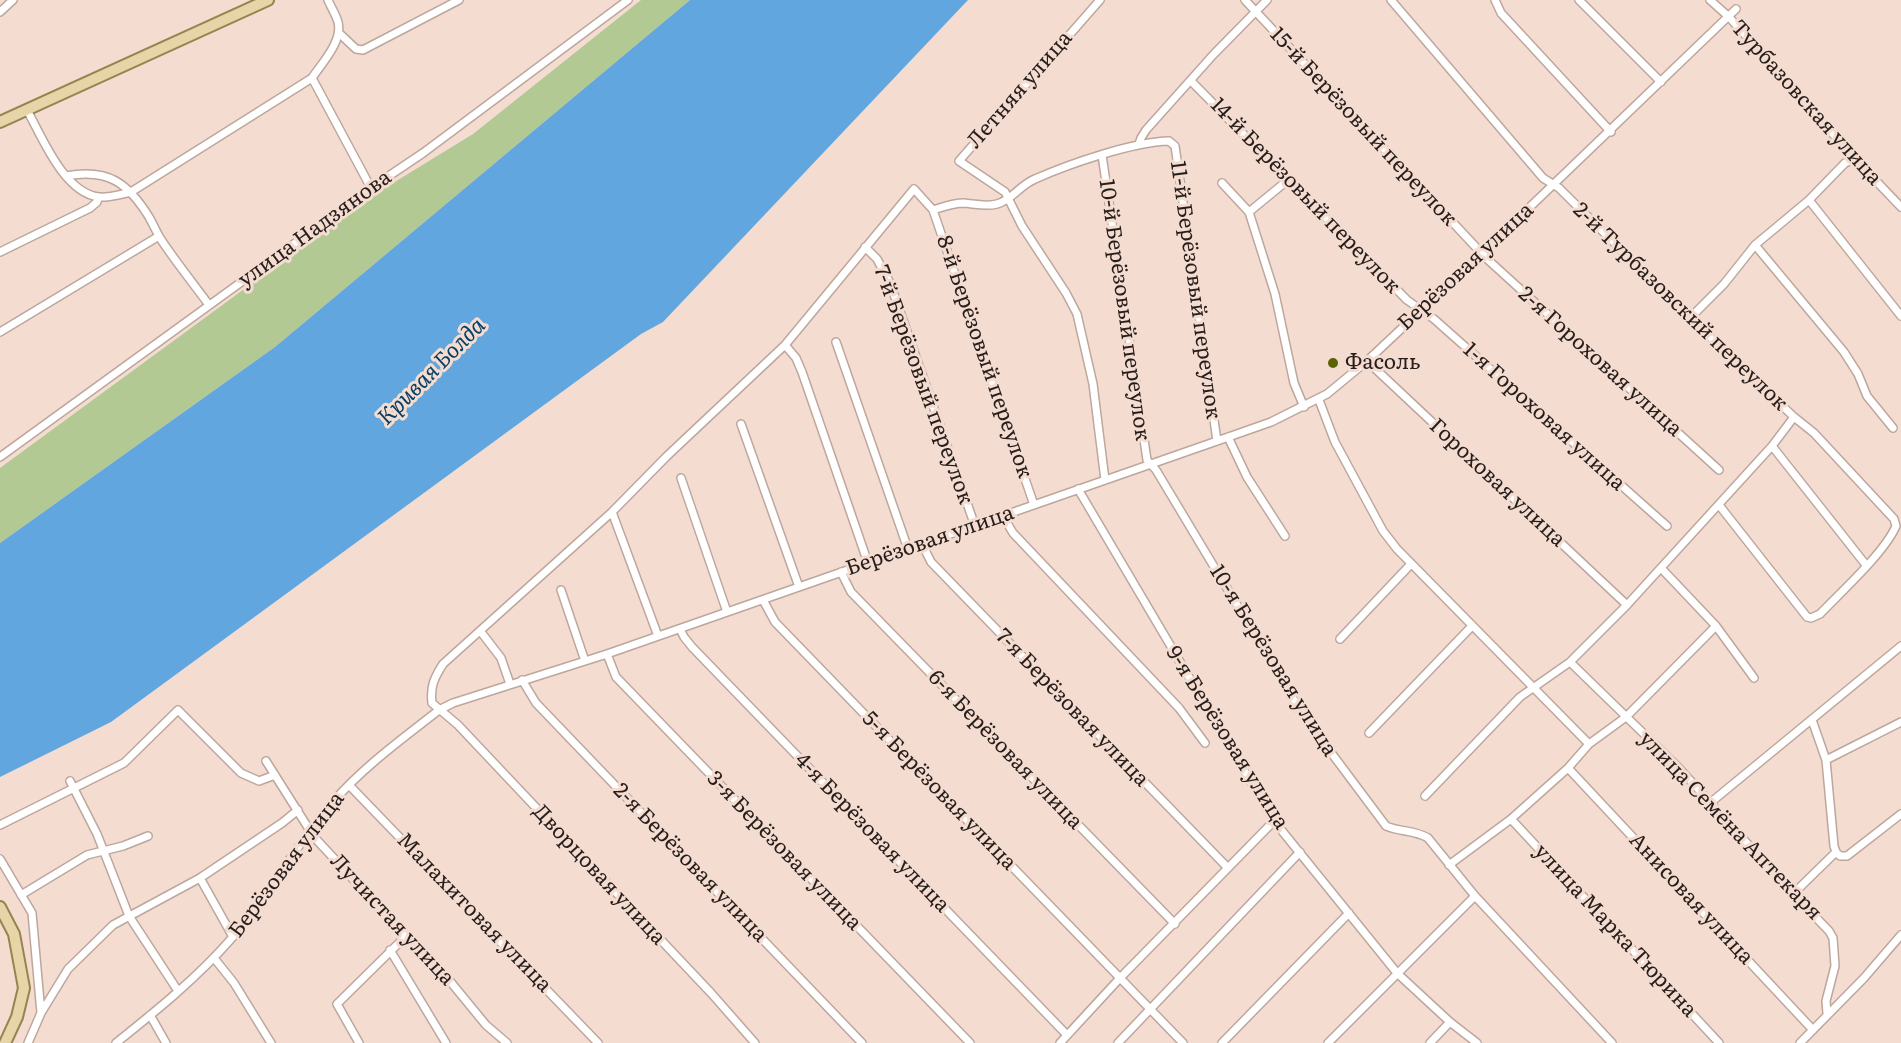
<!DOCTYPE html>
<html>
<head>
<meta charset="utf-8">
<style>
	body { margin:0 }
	canvas { display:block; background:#f4dcd1 }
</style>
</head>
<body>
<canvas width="1901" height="1043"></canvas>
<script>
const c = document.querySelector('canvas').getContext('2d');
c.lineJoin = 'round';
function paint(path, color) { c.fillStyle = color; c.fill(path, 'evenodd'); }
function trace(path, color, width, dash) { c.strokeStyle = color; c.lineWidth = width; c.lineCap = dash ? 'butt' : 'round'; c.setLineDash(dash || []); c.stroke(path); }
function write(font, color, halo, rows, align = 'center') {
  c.font = font + ' Literata,serif'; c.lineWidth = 6; c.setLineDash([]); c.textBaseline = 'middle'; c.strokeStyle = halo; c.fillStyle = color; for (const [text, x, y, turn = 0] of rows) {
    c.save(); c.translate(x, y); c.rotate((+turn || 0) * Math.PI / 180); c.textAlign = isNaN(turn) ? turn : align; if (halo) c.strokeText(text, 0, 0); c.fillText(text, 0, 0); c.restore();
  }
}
const green = new Path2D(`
	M 641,0 L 690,0 L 275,347 L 0,543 L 0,468 L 367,199 L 473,134 Z`);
const water = new Path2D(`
	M 690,0 L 968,0 L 663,322 L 641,334 L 111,722 L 0,777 L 0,543 L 275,347 Z`);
const street = new Path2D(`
	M 328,0 C 331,7 336,15 338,22 C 343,41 322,63 312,78 L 371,188
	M 1100,0 L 959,161 L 1005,192 L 1022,226 L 1066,293 L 1077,314 L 1093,384 L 1105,480
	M 1245,0 L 1486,258 L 1719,470
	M 1391,0 L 1543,178 L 1559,188 L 1690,318 L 1794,417 L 1772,446 L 1627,605 L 1570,662 L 1520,697 L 1425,796
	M 1495,0 L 1501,13 L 1611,132
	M 1579,0 L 1661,82
	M 1710,0 L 1729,17 L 1855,159 L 1901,207
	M 0,12 L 13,0
	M 339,33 L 356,49 L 363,50 L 459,0
	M 1191,81 L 1407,300 L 1434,319 L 1667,526
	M 27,110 C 42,137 64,193 99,197 C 109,198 121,194 131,192 L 312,78
	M 1139,144 L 1141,138 L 1146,130 L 1213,55 L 1267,0
	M 1102,155 L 1147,460 L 1156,470 L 1303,715 L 1386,826 C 1400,832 1415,830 1428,838 L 1475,896 L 1612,1043
	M 66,176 C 108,168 128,183 149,217 C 153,224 156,231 160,238 C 175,261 193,283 209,305
	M 1222,183 L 1249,212 L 1275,294 L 1294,383 L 1304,407
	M 1809,200 L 1901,316
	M 933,210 L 1034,505
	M 1249,212 L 1288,180
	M 1755,245 L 1844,352 L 1858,374 L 1867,396 L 1893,428
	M 865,247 L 877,259 L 890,283 L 975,526
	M 0,252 L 90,208 L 97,202 L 99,197
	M 1690,318 L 1724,284 L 1755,245 L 1809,200 L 1845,163 L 1855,159
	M 0,332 L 159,236
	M 836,342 L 908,549
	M 785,345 L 796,358 L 802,372 L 868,563
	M 1367,361 L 1627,605
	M 1319,400 L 1335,442 L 1383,531 L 1397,549 L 1589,744
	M 741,424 L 799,587
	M 1228,437 L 1247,477 L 1285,536
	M 1772,446 L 1866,565
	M 0,457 L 371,188 L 423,153 L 628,0
	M 681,478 L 727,612
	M 1078,489 L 1274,821 L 1397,973 L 1450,1022 L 1477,1043
	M 1719,505 L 1807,617 L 1811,618 L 1820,614 C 1841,592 1885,552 1896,526 L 1894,519 L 1814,433 L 1794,417
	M 612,512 L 658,636
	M 1003,516 L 1013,533 L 1179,708 L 1205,743
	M 922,544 L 931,562 L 1228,868
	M 1661,568 L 1716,626 L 1754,678
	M 841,572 L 851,592 L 1175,924
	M 561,590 L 585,661
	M 763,600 L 775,622 L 1183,1043
	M 680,629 L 684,637 L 692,647 L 1067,1035
	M 481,632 L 501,658 L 510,684
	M 1340,639 L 1411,564
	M 607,654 L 616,677 L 970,1043
	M 1570,662 L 1679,768 L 1793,894 L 1829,931 L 1833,938 L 1835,966 L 1826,1001 L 1827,1013
	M 522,680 L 536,703 L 862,1043
	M 1812,720 L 1826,760 L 1901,722
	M 1369,733 L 1472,626
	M 1826,760 L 1834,846 L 1836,852 L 1840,856 L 1847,856 L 1901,814
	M 266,761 L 314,837 L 406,936 L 440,969 L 486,1025 L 507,1043
	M 1568,768 L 1813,1030
	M 70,781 L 97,834 L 129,916 L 178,991
	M 349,785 L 598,1043
	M 1710,803 L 1901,646
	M 1511,819 L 1719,1043
	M 0,825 L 124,763 L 178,710 L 241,773 L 259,781 L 275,775
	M 0,859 L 32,913 L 41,1013
	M 1449,865 L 1511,819 L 1568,768 L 1589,744 L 1626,717 L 1716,626
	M 200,878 L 233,937
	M 1793,894 L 1836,852
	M 21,895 L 87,855 L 123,846 L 148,836
	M 390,950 L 446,1043
	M 214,958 L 234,983 L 271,1043
	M 150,1015 L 166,1043
	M 28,1043 L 41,1013 L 68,969 L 113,925 L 200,878 L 282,823 L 298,810
	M 116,1043 C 156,1011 197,978 231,939 C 268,896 295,846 332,803 C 363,767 402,739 439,710 L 453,703 L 607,654 L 1217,441 L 1271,422 L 1327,394 L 1367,361 L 1482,253 L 1736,9
	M 359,1043 L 337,1004 L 406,936
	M 755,1043 L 711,993 L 458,725 L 432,703 C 430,687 434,678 443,664 L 612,512 L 667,456 L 785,345 L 914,189 L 933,210 C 943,207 953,203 964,203 C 975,204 986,207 997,204 C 1012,200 1020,185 1035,179 C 1069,164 1132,142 1169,141 L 1175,146 L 1217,441
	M 1060,1043 L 1120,978 L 1274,821
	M 1118,1043 L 1300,852
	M 1222,1043 L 1349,913
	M 1328,1043 L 1475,896
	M 1430,1043 L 1450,1022
	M 1800,1043 L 1864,978 L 1901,935`);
const primary = new Path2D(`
	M 0,122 L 268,0
	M 0,907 L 14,934 L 24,988 L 17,1017 L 5,1043`);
const markers = [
	[1333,363,6,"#5b6200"]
];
const streetNames = [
	["Летняя улица",1020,90,-49],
	["Турбазовская улица",1806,103,48],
	["15-й Берёзовый переулок",1363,127,47],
	["14-й Берёзовый переулок",1305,196,46],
	["улица Надзянова",315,229,-36],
	["Берёзовая улица",1466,267,-43],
	["11-й Берёзовый переулок",1195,290,82],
	["2-й Турбазовский переулок",1680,307,44],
	["10-й Берёзовый переулок",1124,310,82],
	["8-й Берёзовый переулок",984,357,71],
	["2-я Гороховая улица",1600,362,42],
	["7-й Берёзовый переулок",923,385,70],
	["1-я Гороховая улица",1544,417,42],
	["Гороховая улица",1497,483,43],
	["Берёзовая улица",930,541,-19],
	["10-я Берёзовая улица",1273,661,58],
	["7-я Берёзовая улица",1072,708,46],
	["9-я Берёзовая улица",1227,738,58],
	["6-я Берёзовая улица",1005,750,46],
	["5-я Берёзовая улица",939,791,46],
	["улица Семёна Аптекаря",1730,826,46],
	["4-я Берёзовая улица",872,833,46],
	["3-я Берёзовая улица",784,851,46],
	["2-я Берёзовая улица",690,863,46],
	["Берёзовая улица",287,865,-53],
	["Дворцовая улица",599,875,47],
	["Анисовая улица",1691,899,47],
	["Малахитовая улица",474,913,46],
	["Лучистая улица",392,920,47],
	["улица Марка Тюрина",1615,931,47]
];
const poiNames = [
	["Фасоль",1345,363]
];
const waterNames = [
	["Кривая Болда",432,372,-45]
];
paint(green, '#b3c994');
paint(water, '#61a6df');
trace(street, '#bda79d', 10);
trace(primary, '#978350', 14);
trace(street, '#fff', 7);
trace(primary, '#e5d5a7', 10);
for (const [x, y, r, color] of markers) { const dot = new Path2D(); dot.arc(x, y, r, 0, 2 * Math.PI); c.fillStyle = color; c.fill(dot); trace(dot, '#f4dcd1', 2); }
write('21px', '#271e1b', '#f4dcd1', streetNames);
write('21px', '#271e1b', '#f4dcd1', poiNames, 'left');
write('italic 22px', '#083f64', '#f4dcd1', waterNames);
</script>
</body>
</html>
